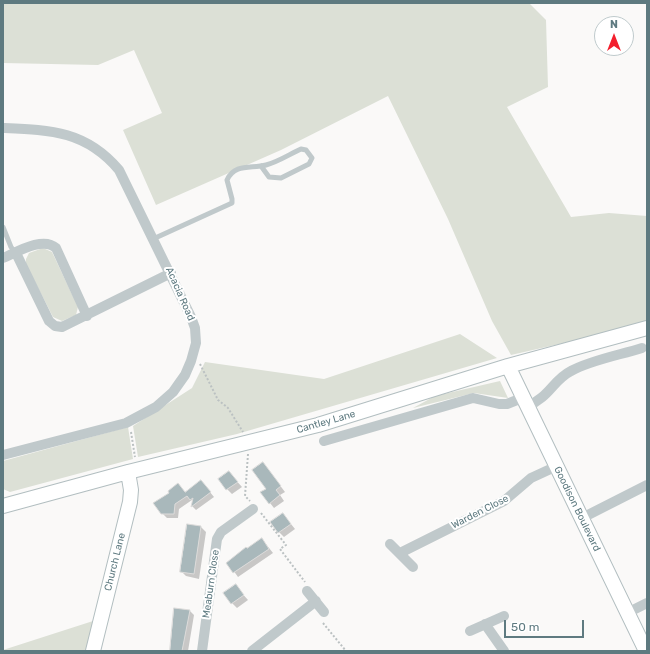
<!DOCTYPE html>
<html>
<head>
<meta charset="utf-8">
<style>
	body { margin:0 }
	#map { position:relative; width:650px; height:654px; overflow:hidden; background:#faf9f8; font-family:Rubik,sans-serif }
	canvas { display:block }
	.frame { position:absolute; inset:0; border:4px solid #5e7a80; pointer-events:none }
	.north { position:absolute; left:594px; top:16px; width:40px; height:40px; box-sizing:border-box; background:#fff; border:1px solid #bfcacc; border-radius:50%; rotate:0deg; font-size:11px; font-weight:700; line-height:16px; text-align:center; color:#5e7a80 }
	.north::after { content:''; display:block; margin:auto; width:14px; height:18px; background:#f31f2d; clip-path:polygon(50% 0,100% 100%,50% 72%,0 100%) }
	.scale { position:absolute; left:504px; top:620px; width:80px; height:18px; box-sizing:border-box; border:2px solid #5e7a80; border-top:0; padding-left:5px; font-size:12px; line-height:14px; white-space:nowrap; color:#5e7a80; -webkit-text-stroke:3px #fff; paint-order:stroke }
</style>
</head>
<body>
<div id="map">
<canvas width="650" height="654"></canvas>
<div class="frame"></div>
<div class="north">N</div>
<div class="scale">50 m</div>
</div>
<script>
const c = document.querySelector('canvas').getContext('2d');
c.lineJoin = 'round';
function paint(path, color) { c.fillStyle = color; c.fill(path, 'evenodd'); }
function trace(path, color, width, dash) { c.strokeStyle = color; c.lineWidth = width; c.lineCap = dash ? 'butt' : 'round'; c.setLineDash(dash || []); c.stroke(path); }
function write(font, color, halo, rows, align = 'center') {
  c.font = font + ' Rubik,sans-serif'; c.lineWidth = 4; c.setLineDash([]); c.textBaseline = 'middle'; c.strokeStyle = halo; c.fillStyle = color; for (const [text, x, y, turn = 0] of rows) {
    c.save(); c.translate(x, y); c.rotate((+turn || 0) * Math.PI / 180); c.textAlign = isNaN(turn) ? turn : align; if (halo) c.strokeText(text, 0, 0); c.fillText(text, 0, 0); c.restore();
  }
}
const green = new Path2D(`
	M 3,3 L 529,3 L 546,20 L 548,87 L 507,107 L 571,217 L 609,213 L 647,216 L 647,324 L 511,355 L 492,321 L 448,219 L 388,96 L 281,150 L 156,205 L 123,130 L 162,113 L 134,50 L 98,65 L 3,63 Z
	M 43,248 L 52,252 L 78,307 L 76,315 L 62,321 L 53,317 L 26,264 L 26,259 L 29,253 Z
	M 460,334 L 497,358 L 237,434 L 138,457 L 133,426 L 192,388 L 205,362 L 324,379 Z
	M 500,381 L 508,398 L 474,393 L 413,408 L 435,396 Z
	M 128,427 L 133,459 L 10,492 L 3,489 L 3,461 Z
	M 93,621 L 86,651 L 3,651 L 3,650 Z`);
const shadow = new Path2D(`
	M 263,463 L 285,492 L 280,495 L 284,501 L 274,508 L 270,503 Z
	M 233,477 L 242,487 L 232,494 L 227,489 Z
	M 205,486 L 214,497 L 196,510 L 192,506 L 192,500 L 179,509 L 178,518 L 167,518 L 162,513 L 185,493 Z
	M 283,514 L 295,529 L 284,537 L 279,532 Z
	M 188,525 L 201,527 L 206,532 L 199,579 L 186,576 L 181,571 Z
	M 262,539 L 273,553 L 238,577 L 228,563 Z
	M 240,591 L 248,600 L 237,608 L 232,603 Z
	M 189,610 L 194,615 L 188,651 L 170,651 Z`);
const building = new Path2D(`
	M 263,462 L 281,486 L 276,490 L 280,495 L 269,504 L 260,492 L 266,489 L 252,470 Z
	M 229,471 L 238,482 L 226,490 L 218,479 Z
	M 201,480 L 211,492 L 191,507 L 193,498 L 190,500 L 187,496 L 175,504 L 174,514 L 161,514 L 153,503 L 169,493 L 168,491 L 178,483 L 185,492 Z
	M 283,513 L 291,524 L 278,533 L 270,522 Z
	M 187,524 L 201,526 L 194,574 L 180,572 Z
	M 262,538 L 269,549 L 233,573 L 226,563 L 246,547 L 247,548 Z
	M 236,584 L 244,595 L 231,604 L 223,593 Z
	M 174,608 L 190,610 L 182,651 L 170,651 Z`);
const path = new Path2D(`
	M 200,364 L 218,400 L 228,408 L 243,432
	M 131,432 L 135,457
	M 248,454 L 245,496 L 250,501
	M 261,513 L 286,545 L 280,549 L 305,582
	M 323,623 L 346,651`);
const lane = new Path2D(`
	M 3,227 L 11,247 L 16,253
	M 153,239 L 232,203 L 232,199 L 227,180 C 235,163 251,169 266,165 C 278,162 290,154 301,149 L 306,150 L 312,158 L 309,164 L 281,178 L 269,177 L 261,166`);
const street = new Path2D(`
	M 3,128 C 51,130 86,131 119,170 L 191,317 L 195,328 L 196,343 L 191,361 L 185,375 L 173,392 L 156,407 L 126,423 L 3,455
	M 16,253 L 49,321 L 55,326 L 62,327 L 171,273
	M 3,258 C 17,252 43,236 56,248 L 87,316
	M 526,407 C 550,397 553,380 571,371 C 591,360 620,355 642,348
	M 324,441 L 473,398 L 499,404 L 507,404 L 522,398
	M 582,518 L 647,485
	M 390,544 L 413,567
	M 400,553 L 504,501 L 531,478 L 557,466
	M 307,591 L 324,612
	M 627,613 L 647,603
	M 485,624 L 504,651
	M 470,631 L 504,616
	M 202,651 L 217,539 L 221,532 L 253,509
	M 252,651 L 316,601`);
const secondary = new Path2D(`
	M 508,366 L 646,651
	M 3,506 L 128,472 L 318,425 L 508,366 L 647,328
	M 93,651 L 130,502 L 131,490 L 128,472`);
const streetNames = [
	["Acacia Road",180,294,66],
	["Cantley Lane",326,422,-16],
	["Goodison Boulevard",577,509,64],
	["Warden Close",480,512,-27],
	["Church Lane",115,562,-76],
	["Meaburn Close",211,584,-82]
];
paint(green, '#dce0d6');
paint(shadow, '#0003');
paint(building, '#a9b8bb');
trace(building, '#dcdbda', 1);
trace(secondary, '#b2bec0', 16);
trace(path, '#bbc1c2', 2, [2, 2]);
trace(lane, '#c0c9cb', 5);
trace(street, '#c0c9cb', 10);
trace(secondary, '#fff', 14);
write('10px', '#5e7a80', '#fff', streetNames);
</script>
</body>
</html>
